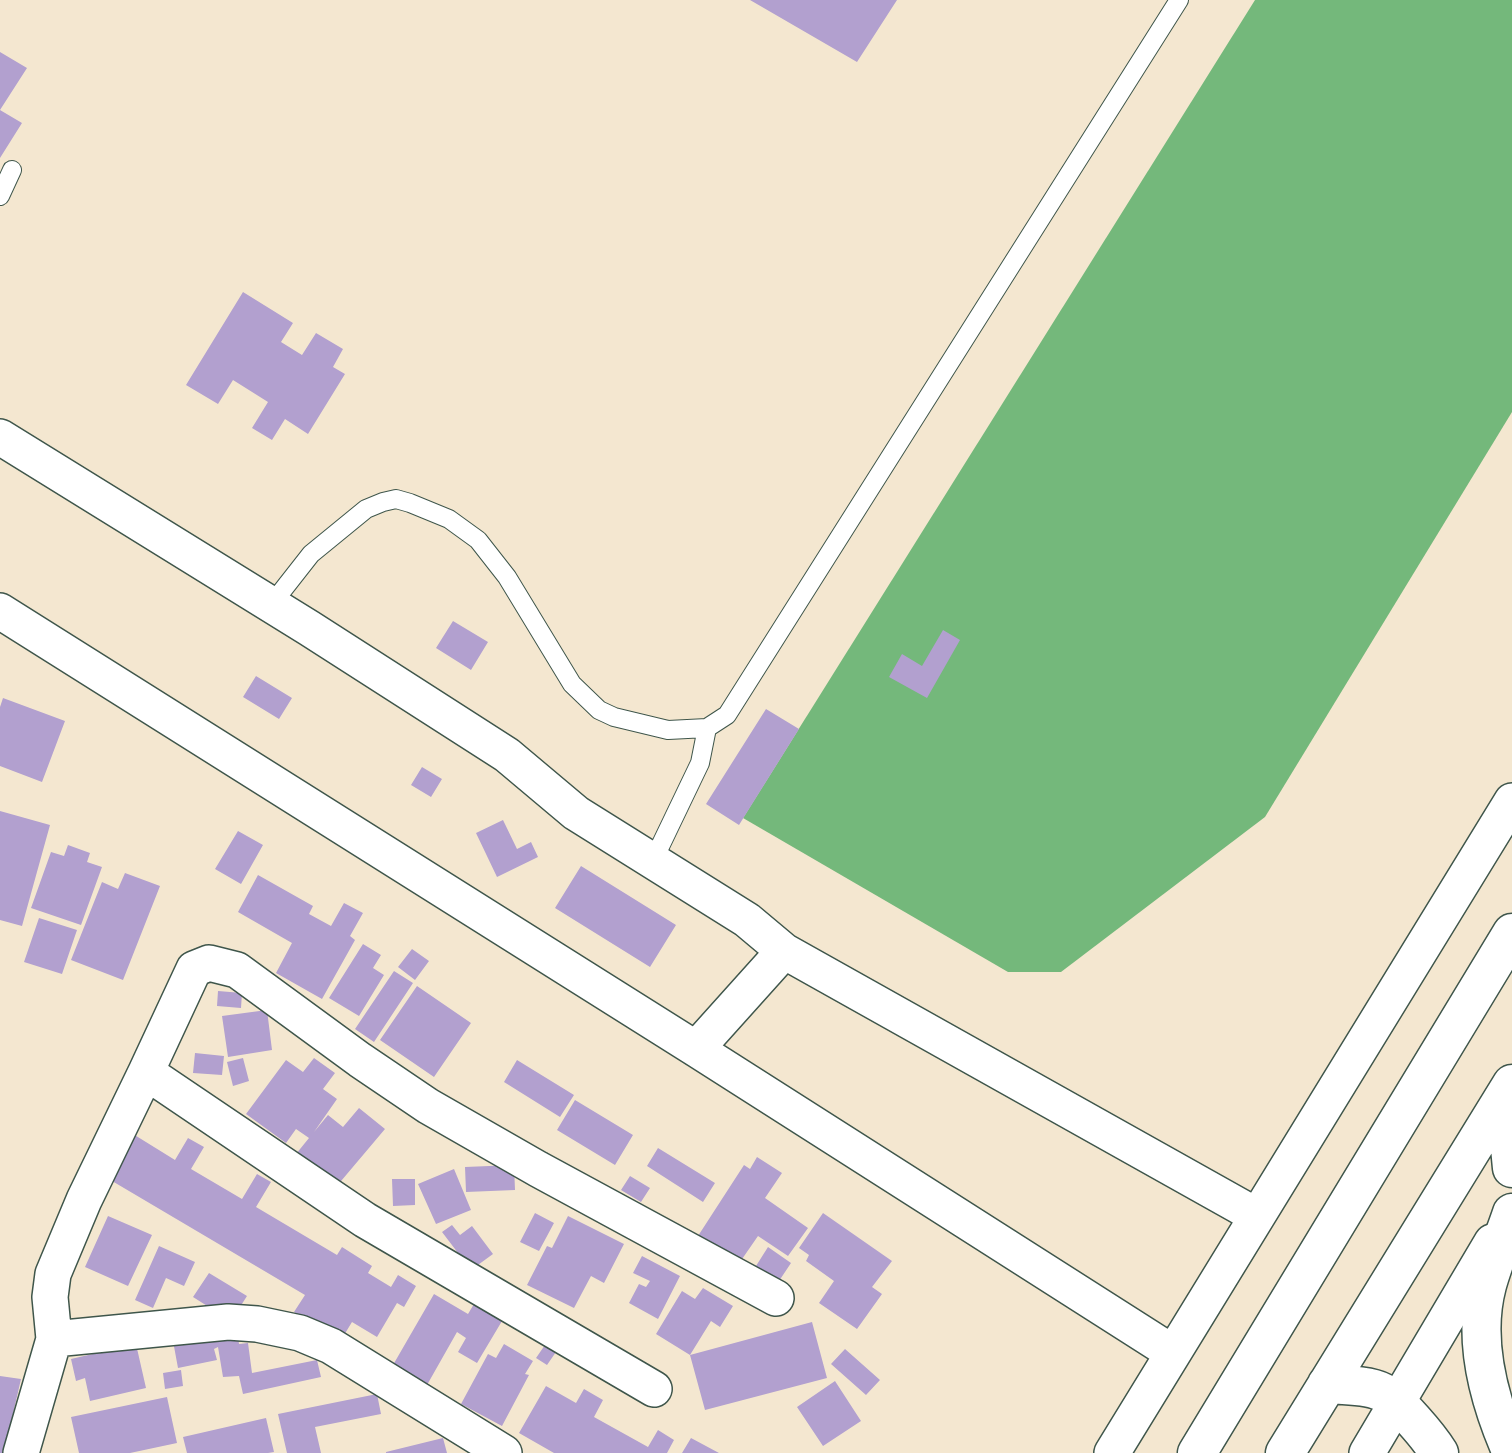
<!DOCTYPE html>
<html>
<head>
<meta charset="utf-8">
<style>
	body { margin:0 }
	canvas { display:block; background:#f4e7d0 }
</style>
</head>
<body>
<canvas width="1512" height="1453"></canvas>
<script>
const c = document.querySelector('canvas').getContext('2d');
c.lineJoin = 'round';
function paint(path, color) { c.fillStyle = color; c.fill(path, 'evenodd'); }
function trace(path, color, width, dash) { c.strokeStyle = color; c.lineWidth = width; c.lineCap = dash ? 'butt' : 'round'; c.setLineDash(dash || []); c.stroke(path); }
const forest = new Path2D(`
	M 1255,0 L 1512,0 L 1512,412 L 1265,817 L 1061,972 L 1008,972 L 743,818 Z`);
const building = new Path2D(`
	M 750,0 L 897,0 L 857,62 Z
	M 0,52 L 27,68 L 0,110 L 22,123 L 0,158 Z
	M 243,292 L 293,323 L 281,342 L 302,355 L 316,333 L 343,349 L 333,367 L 345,374 L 308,434 L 285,419 L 272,440 L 252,428 L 268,402 L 233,380 L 218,404 L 186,385 Z
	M 453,621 L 488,642 L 471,670 L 436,648 Z
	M 943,630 L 960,640 L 927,698 L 889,677 L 902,654 L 922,666 Z
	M 256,676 L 292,698 L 279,719 L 243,697 Z
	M 3,698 L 65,721 L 42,782 L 0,766 L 0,707 Z
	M 766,709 L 799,729 L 739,825 L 706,804 Z
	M 422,767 L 442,779 L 431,797 L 411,785 Z
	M 0,811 L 50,825 L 22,926 L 0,920 Z
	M 503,820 L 517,849 L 531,842 L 538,857 L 497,877 L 476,833 Z
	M 238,831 L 263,845 L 241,884 L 215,869 Z
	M 68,845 L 90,853 L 87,862 L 102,867 L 81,925 L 31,908 L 51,852 L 64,856 Z
	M 581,866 L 676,925 L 650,967 L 555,908 Z
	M 125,873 L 160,886 L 123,980 L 71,960 L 102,882 L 118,889 Z
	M 258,875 L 313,906 L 309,914 L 331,926 L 344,903 L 363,913 L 350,936 L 355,940 L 322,999 L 276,973 L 292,943 L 238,912 Z
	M 39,918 L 77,930 L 62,974 L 24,962 Z
	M 363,944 L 381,955 L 373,968 L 384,975 L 359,1016 L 329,998 Z
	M 412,949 L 429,961 L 415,980 L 398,967 Z
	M 394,971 L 413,983 L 374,1042 L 355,1029 Z
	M 417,986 L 471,1023 L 434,1077 L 380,1040 Z
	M 218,991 L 242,993 L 241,1008 L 217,1006 Z
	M 267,1010 L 272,1050 L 228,1057 L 222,1016 Z
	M 195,1053 L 224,1056 L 222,1075 L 193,1073 Z
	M 243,1058 L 249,1081 L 233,1086 L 227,1062 Z
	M 314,1058 L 335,1073 L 323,1089 L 337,1099 L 314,1132 L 328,1115 L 343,1127 L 359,1108 L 385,1129 L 336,1187 L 296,1154 L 309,1138 L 296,1129 L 286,1143 L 246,1114 L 286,1060 L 303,1072 Z
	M 517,1060 L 574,1095 L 560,1117 L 504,1082 Z
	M 575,1100 L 633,1135 L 615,1165 L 557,1130 Z
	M 133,1134 L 175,1160 L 188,1138 L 204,1147 L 191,1169 L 242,1199 L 257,1174 L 271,1182 L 256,1207 L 337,1255 L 342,1247 L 372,1266 L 368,1273 L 391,1287 L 398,1275 L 416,1286 L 404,1307 L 397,1303 L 377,1337 L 352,1322 L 341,1340 L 294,1312 L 305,1295 L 107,1178 Z
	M 658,1148 L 715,1183 L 703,1202 L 647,1166 Z
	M 757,1157 L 782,1173 L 765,1198 L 808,1228 L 788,1256 L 758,1236 L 740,1262 L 698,1236 L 744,1165 L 750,1169 Z
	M 514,1165 L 515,1190 L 466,1192 L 465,1167 Z
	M 454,1169 L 471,1210 L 436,1224 L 418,1184 Z
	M 630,1176 L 650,1188 L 641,1202 L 621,1190 Z
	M 392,1179 L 415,1179 L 415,1205 L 393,1206 Z
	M 535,1213 L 554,1223 L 539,1251 L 520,1242 Z
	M 823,1213 L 892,1261 L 872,1287 L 882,1294 L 857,1329 L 819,1303 L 834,1281 L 806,1261 L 809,1255 L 799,1248 Z
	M 108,1216 L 152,1235 L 128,1286 L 85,1267 Z
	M 568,1216 L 624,1244 L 604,1283 L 591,1276 L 574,1308 L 527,1285 L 547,1246 L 552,1248 Z
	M 452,1225 L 460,1235 L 472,1226 L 493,1254 L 471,1270 L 442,1232 Z
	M 159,1246 L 195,1262 L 184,1286 L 166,1278 L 153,1308 L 135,1300 Z
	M 768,1247 L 791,1263 L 779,1281 L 756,1266 Z
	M 642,1256 L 680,1276 L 658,1319 L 629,1303 L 639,1284 L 646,1287 L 650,1281 L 633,1273 Z
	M 209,1273 L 247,1296 L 231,1321 L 193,1297 Z
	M 703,1288 L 733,1306 L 720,1327 L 711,1321 L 690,1355 L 812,1322 L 827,1378 L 705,1410 L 690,1355 L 656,1334 L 682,1291 L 695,1299 Z
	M 434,1294 L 468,1314 L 474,1304 L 502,1321 L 477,1363 L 458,1352 L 466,1338 L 457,1332 L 427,1385 L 393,1365 Z
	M 237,1329 L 239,1344 L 248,1343 L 252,1373 L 317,1360 L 321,1377 L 243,1394 L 239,1376 L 223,1377 L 218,1347 L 214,1349 L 217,1360 L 178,1368 L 173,1341 Z
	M 136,1344 L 146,1388 L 90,1401 L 85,1378 L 76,1381 L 71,1359 Z
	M 504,1344 L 533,1361 L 525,1374 L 529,1375 L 502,1426 L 461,1404 L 488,1354 L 496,1358 Z
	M 545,1345 L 556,1352 L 547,1365 L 536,1358 Z
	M 845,1349 L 880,1380 L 866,1395 L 831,1364 Z
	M 181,1370 L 183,1386 L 165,1389 L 163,1373 Z
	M 0,1376 L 21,1379 L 4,1453 L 0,1453 Z
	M 835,1381 L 861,1421 L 823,1446 L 797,1407 Z
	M 546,1386 L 576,1403 L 584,1389 L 603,1400 L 594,1417 L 648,1447 L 658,1430 L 674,1440 L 667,1453 L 554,1453 L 519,1433 Z
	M 377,1394 L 381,1414 L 315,1427 L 321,1453 L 287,1453 L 278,1414 Z
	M 167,1397 L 177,1443 L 130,1453 L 79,1453 L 71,1417 Z
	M 266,1418 L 274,1452 L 268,1453 L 187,1453 L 183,1437 Z
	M 443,1438 L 447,1453 L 386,1453 L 386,1452 Z
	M 691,1438 L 719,1453 L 682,1453 Z`);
const lane = new Path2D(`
	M 0,196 L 12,170
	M 271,605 L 311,554 L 366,509 L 383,502 L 396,499 L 410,503 L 449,519 L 478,540 L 507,577 L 572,684 L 599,710 L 614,717 L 668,730 L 707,728 L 727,715 L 1179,0
	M 653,861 L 700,763 L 707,728`);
const street = new Path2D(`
	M 0,437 L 309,628 L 507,755 L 576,813 L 747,920 L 784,951 L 696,1049
	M 0,611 L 696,1049 L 1173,1353
	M 784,951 L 1257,1216
	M 146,1072 L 194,969 L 209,963 L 237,970 L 360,1060 L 428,1106 L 538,1169 L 776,1298
	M 54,1339 L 50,1297 L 53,1274 L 84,1200 L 146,1072 L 365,1220 L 654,1389
	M 21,1453 L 54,1339 L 228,1322 L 257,1324 L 300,1333 L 331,1346 L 504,1453
	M 1112,1453 L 1512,801
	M 1367,1453 L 1492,1242`);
const secondary = new Path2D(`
	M 1505,1096 L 1512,1168
	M 1327,1384 C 1342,1385 1369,1385 1382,1392 C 1399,1401 1429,1437 1439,1453
	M 1197,1453 L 1512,933
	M 1285,1453 L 1512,1084
	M 1512,1453 C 1489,1401 1472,1341 1487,1285 C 1494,1260 1504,1237 1512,1213`);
paint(forest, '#74b87b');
paint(building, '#b2a0cf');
trace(lane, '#3f564b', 20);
trace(street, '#3f564b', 38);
trace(secondary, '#3f564b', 41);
trace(lane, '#fff', 18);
trace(street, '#fff', 35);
trace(secondary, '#fff', 38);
</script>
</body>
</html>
